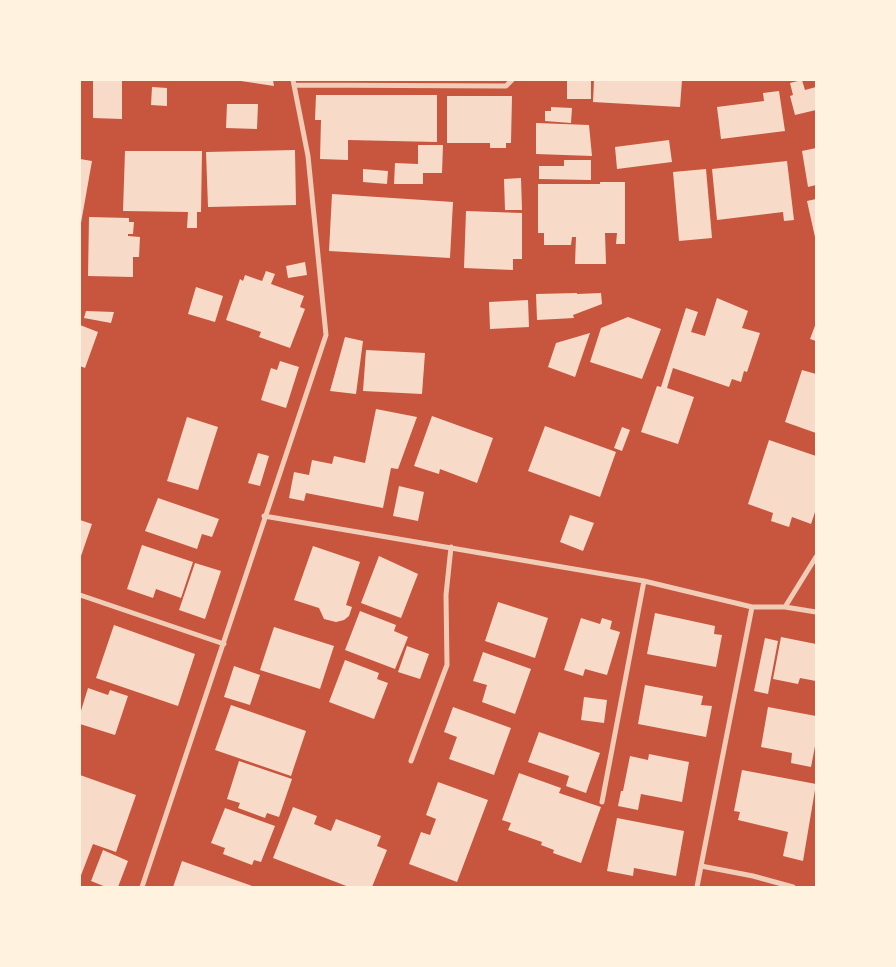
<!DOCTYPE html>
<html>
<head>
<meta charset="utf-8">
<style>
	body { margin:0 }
	#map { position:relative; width:896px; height:967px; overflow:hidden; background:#c8553d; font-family:Jost,sans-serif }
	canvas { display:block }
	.frame { position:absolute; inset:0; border:81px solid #fff3e0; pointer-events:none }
</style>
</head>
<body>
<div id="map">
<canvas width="896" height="967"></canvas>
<div class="frame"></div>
</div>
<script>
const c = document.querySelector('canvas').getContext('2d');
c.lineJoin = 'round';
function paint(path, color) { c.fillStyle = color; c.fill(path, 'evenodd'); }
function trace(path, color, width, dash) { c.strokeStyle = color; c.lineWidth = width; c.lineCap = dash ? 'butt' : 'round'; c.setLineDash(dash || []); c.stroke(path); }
const building = new Path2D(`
	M 93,80 L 122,80 L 122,119 L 93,118 Z
	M 241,80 L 273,80 L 274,86 L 241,81 Z
	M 567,80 L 591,80 L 591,99 L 567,99 Z
	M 594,80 L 682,80 L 680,107 L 593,102 Z
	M 802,80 L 805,90 L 816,87 L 816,110 L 795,115 L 790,96 L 793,95 L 790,83 Z
	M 152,87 L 167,88 L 167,106 L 151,105 Z
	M 779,91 L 785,131 L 721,139 L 717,107 L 764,101 L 763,93 Z
	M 316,95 L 437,95 L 437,142 L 348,140 L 348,160 L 320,159 L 321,120 L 315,120 Z
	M 447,96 L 512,96 L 511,143 L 506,143 L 506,148 L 490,148 L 490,143 L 447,143 Z
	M 227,104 L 258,104 L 257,129 L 226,128 Z
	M 551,107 L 572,108 L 571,123 L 545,121 L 545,111 L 551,111 Z
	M 536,123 L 589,125 L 592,156 L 536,154 Z
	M 669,140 L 672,162 L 617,169 L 615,147 Z
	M 418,145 L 443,145 L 442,173 L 423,173 L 423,184 L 394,184 L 395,163 L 418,164 Z
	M 816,148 L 816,185 L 808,187 L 802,151 Z
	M 295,150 L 296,205 L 208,207 L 206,152 Z
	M 125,151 L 202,151 L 201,212 L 197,212 L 197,228 L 187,228 L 188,212 L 123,211 Z
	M 80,159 L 92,161 L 81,223 L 80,223 Z
	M 564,160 L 591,160 L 591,180 L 539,179 L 539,166 L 564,166 Z
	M 787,161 L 794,220 L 784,221 L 783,212 L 717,220 L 712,169 Z
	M 363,169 L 388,171 L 387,184 L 363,182 Z
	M 706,169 L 712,238 L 679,241 L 673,172 Z
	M 521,178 L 522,210 L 505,210 L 504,179 Z
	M 600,182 L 625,182 L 625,244 L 616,244 L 617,233 L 605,233 L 606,264 L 575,264 L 576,237 L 572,237 L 571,245 L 544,245 L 544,233 L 538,233 L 538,184 L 600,184 Z
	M 332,194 L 453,202 L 450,258 L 329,251 Z
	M 816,199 L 816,237 L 815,237 L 807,201 Z
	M 466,211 L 522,213 L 522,259 L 513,259 L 513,270 L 464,268 Z
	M 89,217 L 129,218 L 129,222 L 134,222 L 133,234 L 128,234 L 128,236 L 140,237 L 139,257 L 133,257 L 133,277 L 88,276 Z
	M 305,262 L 307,275 L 288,278 L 286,266 Z
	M 266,271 L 275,274 L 271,284 L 304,296 L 300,307 L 305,309 L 290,348 L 259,337 L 261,332 L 226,320 L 240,279 L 243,281 L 245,275 L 262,281 Z
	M 196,287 L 223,296 L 215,322 L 188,314 Z
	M 577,293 L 577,294 L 601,293 L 602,304 L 573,315 L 574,318 L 537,320 L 536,294 Z
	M 717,298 L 748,311 L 742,328 L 760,333 L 747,372 L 744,371 L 741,382 L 732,379 L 729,387 L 673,368 L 667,388 L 694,397 L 678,444 L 641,432 L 657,386 L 661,387 L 686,308 L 698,312 L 691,332 L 705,336 Z
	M 528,300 L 529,327 L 490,329 L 489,302 Z
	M 86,311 L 114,312 L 111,323 L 84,318 Z
	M 628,317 L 661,329 L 642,379 L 590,362 L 601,328 Z
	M 816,323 L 816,341 L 810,339 Z
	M 80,325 L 98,332 L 85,368 L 80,366 Z
	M 590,333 L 575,377 L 548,367 L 556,343 Z
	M 345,337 L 363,341 L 356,394 L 330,391 Z
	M 366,350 L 425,353 L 422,394 L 363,391 Z
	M 280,361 L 299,367 L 286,408 L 261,400 L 271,368 L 277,370 Z
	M 802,370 L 816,374 L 816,433 L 785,422 Z
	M 376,409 L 417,417 L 398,469 L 391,468 L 383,508 L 306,493 L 304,501 L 289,498 L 294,472 L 309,475 L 312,460 L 332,464 L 334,456 L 365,463 Z
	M 432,416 L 493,438 L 477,483 L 440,469 L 439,474 L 414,466 Z
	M 187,417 L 218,427 L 198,490 L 167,481 Z
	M 545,426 L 616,452 L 600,497 L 528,471 Z
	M 622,427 L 630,430 L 622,451 L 614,448 Z
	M 769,440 L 816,456 L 816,509 L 811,524 L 792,517 L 789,527 L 771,521 L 773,513 L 748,504 Z
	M 258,453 L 269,456 L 260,486 L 248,483 Z
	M 399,486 L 424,492 L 418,521 L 393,516 Z
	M 158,498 L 219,519 L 212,537 L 202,534 L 197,549 L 145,531 Z
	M 570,515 L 594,523 L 583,551 L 560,542 Z
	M 80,520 L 92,524 L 80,559 Z
	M 142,545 L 193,562 L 181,598 L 156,589 L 153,598 L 127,589 Z
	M 313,546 L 360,562 L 346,605 L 352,607 L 349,616 L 344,620 L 336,622 L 324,619 L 319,608 L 294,600 Z
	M 379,556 L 418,574 L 401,618 L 361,603 Z
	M 195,563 L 221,571 L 205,619 L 179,610 Z
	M 498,602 L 548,618 L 535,658 L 485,641 Z
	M 360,611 L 396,625 L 394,631 L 408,637 L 395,669 L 345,650 Z
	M 655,613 L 715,626 L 714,634 L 722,635 L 716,667 L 647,654 Z
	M 581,618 L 600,624 L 602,618 L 612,621 L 610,629 L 620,632 L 607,675 L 585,669 L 583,676 L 564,670 Z
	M 114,625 L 195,654 L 178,706 L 96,678 Z
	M 274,627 L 334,646 L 320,689 L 260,670 Z
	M 781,637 L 816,644 L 816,681 L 800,678 L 798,684 L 773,679 Z
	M 765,638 L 778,641 L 768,694 L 754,691 Z
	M 407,646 L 429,654 L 420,679 L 398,672 Z
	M 483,652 L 531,669 L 515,714 L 482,702 L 487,685 L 473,681 Z
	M 345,660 L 379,673 L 377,679 L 388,683 L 374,719 L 329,702 Z
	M 234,666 L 260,675 L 250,705 L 224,697 Z
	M 645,685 L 703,696 L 701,705 L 712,706 L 706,737 L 638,724 Z
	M 88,688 L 108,695 L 110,690 L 128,696 L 115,735 L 80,724 L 80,714 Z
	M 584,697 L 607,700 L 604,723 L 581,720 Z
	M 231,705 L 306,731 L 291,776 L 215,750 Z
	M 453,707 L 511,728 L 494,775 L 449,759 L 457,737 L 444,732 Z
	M 768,707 L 816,716 L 816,741 L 811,767 L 791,763 L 792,753 L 761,747 Z
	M 539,732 L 600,753 L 586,793 L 566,786 L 569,776 L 528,762 Z
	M 649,754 L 689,762 L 682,802 L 641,794 L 638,810 L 618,806 L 621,791 L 623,791 L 630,756 L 648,760 Z
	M 239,761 L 292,779 L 279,817 L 267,813 L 265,818 L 238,808 L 240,803 L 227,799 Z
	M 742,770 L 816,784 L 803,861 L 783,856 L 788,832 L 738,820 L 740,812 L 734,811 Z
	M 519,773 L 561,788 L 559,793 L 601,807 L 581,863 L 553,853 L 554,850 L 541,845 L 542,842 L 508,830 L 511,823 L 502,820 Z
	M 80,775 L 136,795 L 116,852 L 93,844 L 80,878 Z
	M 438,782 L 488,800 L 457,882 L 409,864 L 421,832 L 430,835 L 436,819 L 426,815 Z
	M 293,807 L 317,816 L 314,824 L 331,831 L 336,819 L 381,836 L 377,846 L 387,850 L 372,887 L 349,887 L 273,858 Z
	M 225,808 L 275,826 L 261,862 L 254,860 L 252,865 L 223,854 L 225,848 L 211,843 Z
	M 617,818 L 684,831 L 676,876 L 634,868 L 633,876 L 607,871 Z
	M 103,850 L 128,861 L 118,887 L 106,887 L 91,881 Z
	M 182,861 L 255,887 L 173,887 Z`);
const minor = new Path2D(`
	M 294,85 L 506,86 L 512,80
	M 264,516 L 644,581 L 752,607 L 785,607 L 816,557
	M 80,595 L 224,644
	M 752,607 L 701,866 L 753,876 L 793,887
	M 785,607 L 816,612
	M 411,761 L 447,665 L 446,595 L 451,547
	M 602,802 L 644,581
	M 142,887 L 326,335 L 308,156 L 293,80
	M 697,887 L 701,866`);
paint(building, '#f7dbc8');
trace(minor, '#f1ccb7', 5);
</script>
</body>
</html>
